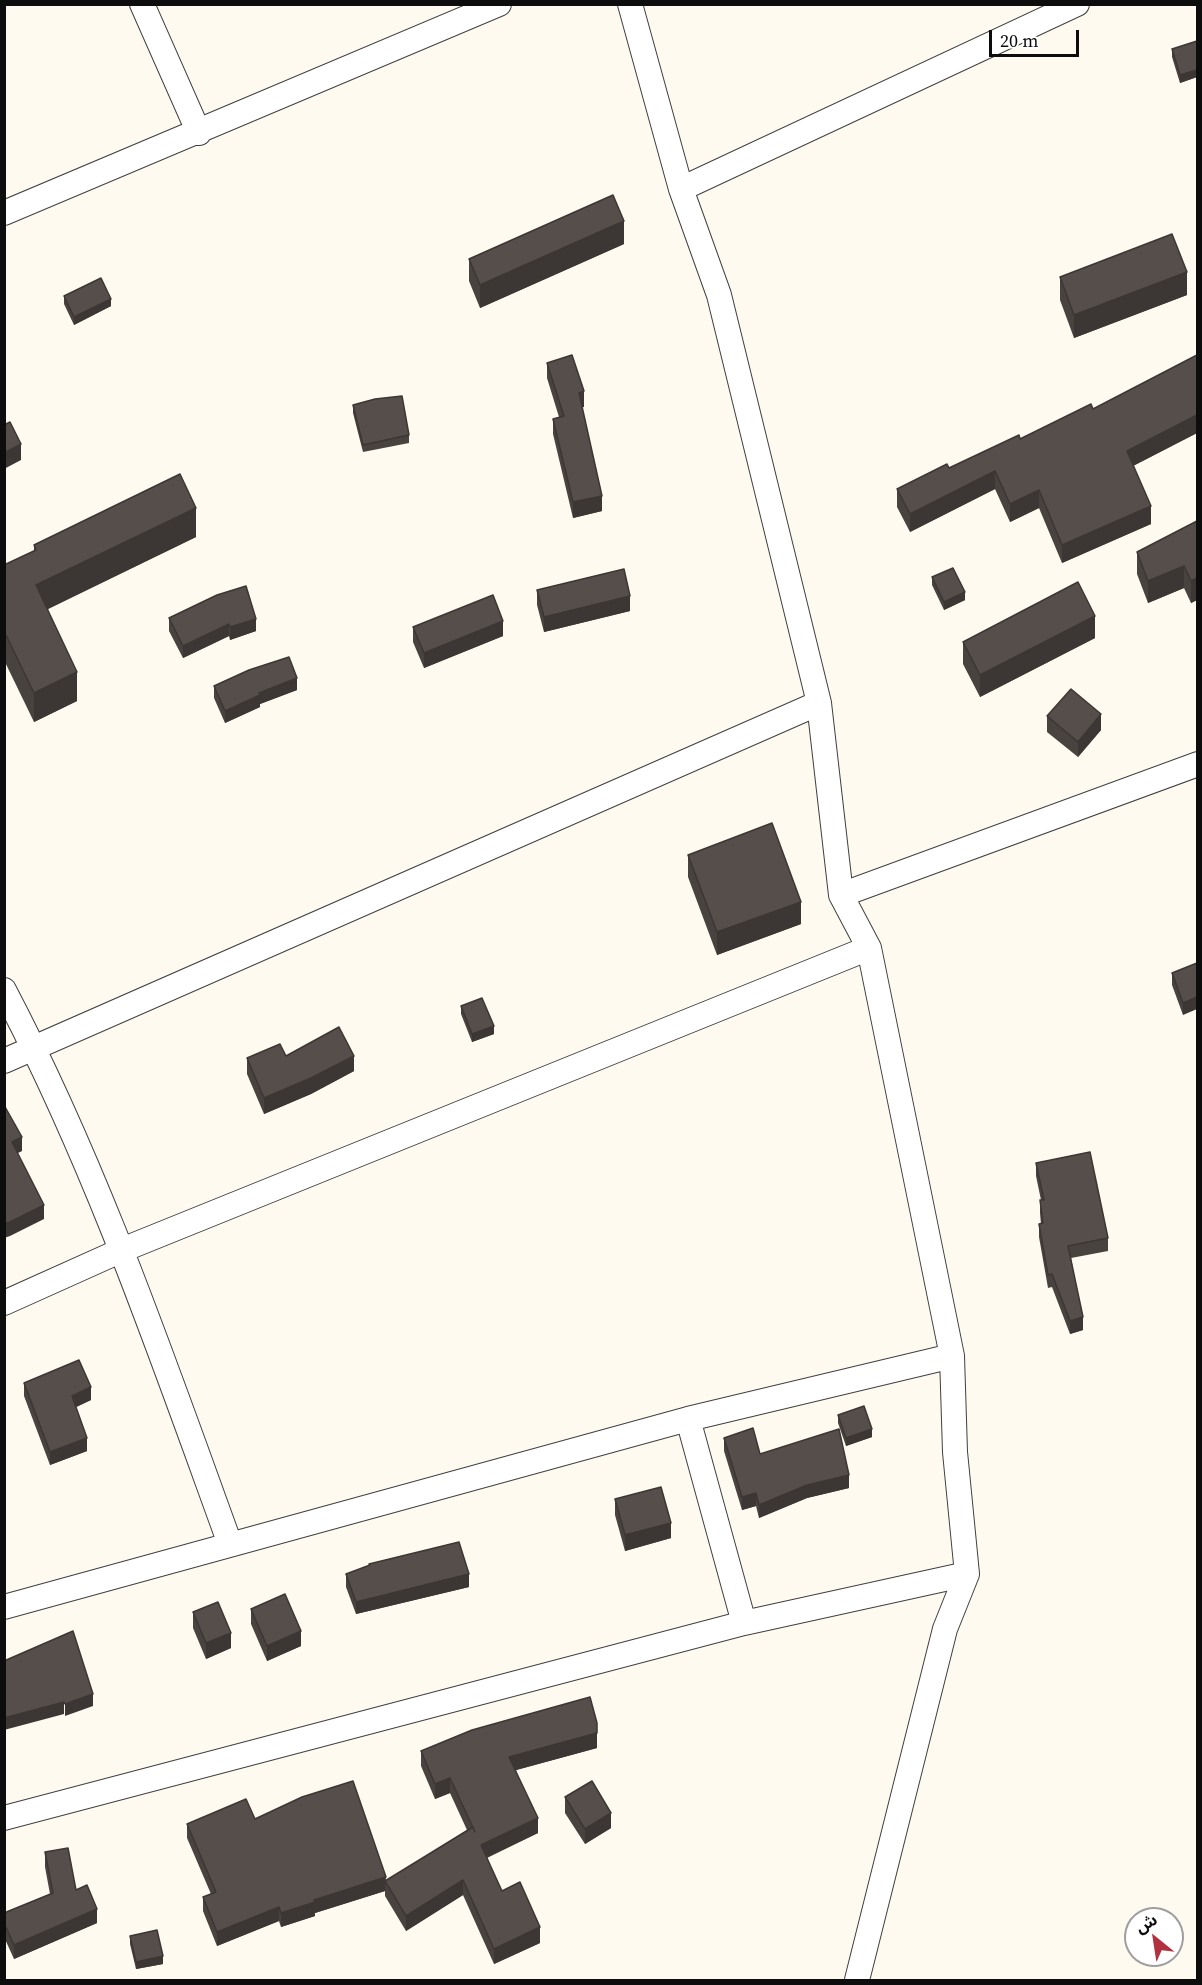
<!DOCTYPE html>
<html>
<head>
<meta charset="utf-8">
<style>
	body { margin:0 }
	#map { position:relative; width:1202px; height:1985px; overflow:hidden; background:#fefaef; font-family:"Source Serif 4","Noto Sans Arabic",serif }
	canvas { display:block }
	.frame { position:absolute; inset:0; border:6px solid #0d0d0d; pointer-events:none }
	.north { position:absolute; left:1124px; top:1907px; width:60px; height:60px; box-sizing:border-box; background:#fff; border:2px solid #9e9e9e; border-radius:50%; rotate:330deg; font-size:16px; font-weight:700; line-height:24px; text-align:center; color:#0d0d0d }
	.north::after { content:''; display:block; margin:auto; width:21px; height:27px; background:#b2313e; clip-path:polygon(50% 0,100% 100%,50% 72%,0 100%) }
	.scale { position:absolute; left:989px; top:30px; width:90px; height:27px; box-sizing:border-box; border:3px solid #0d0d0d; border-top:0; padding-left:8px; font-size:18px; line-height:21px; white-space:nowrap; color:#0d0d0d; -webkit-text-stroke:4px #fff; paint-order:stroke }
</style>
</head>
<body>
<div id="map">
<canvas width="1202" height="1985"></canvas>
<div class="frame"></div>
<div class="north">ش</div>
<div class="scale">20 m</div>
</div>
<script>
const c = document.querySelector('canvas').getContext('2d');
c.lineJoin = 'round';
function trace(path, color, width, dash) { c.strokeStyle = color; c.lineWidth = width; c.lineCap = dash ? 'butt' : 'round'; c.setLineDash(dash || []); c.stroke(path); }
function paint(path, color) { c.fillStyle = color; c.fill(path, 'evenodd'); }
const street = new Path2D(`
	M 142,4 L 199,133
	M 630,4 L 681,189 L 719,295 L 819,703 L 841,895 L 869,948 L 952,1356 L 955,1452 L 967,1574 L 945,1629 L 857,1980
	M 681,189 L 1077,4
	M 4,213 L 499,4
	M 841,895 L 1198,764
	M 4,990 C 97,1167 162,1357 230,1544
	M 4,1061 L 819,703
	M 4,1303 L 122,1250 L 869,948
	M 688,1419 L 744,1623
	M 4,1607 L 688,1419 L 952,1356
	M 4,1818 L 744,1623 L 967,1574`);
const wall = new Path2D(`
	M 1197,41 L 1197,77 L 1180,83 L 1172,57 L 1172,49 Z
	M 624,244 L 480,308 L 469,281 L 469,259 Z
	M 1060,277 L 1187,295 L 1074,338 L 1060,300 Z
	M 64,296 L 111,306 L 74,325 L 64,304 Z
	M 547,363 L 584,407 L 582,407 L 602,511 L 573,518 L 553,434 L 553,419 L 559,417 L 547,378 Z
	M 353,405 L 409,435 L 409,443 L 363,452 L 353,413 Z
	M 1093,409 L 1197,433 L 1133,466 L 1151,524 L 1062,563 L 1039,508 L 1010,522 L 995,489 L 910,532 L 897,507 L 897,489 L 949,468 Z
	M 1197,521 L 1197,600 L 1191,603 L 1184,588 L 1148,603 L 1137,574 L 1137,552 Z
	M 196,537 L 47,609 L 77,701 L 34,722 L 4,660 L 4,565 L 34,551 L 34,545 Z
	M 932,577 L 965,600 L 944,610 L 932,585 Z
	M 537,590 L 630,611 L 544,632 L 537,605 Z
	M 217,595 L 256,631 L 230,640 L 229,636 L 183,658 L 169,631 L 169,618 Z
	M 413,627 L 503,636 L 424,668 L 413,642 Z
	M 1095,638 L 980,697 L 963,664 L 963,642 Z
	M 214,686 L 297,690 L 260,704 L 260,707 L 225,723 L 214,698 Z
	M 1047,716 L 1101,730 L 1078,757 L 1047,732 Z
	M 688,855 L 801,924 L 717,955 L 688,877 Z
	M 1197,963 L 1183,1015 L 1172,985 L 1172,973 Z
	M 461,1006 L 494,1034 L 472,1042 L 461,1014 Z
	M 286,1056 L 354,1071 L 311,1094 L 264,1114 L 247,1074 L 247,1058 Z
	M 1036,1163 L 1108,1238 L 1108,1251 L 1071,1258 L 1083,1330 L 1070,1334 L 1052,1287 L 1048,1288 L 1039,1237 L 1039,1224 L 1041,1224 L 1040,1213 L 1040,1200 L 1041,1200 L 1036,1176 Z
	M 24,1383 L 91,1400 L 76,1407 L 87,1451 L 50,1465 L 24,1396 Z
	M 838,1415 L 872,1437 L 846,1446 L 838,1423 Z
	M 724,1438 L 760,1454 L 849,1488 L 807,1498 L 759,1518 L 756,1506 L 742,1510 L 724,1451 Z
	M 615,1499 L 671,1538 L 625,1551 L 615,1515 Z
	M 346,1574 L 469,1587 L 356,1614 L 346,1587 Z
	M 251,1609 L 301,1646 L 267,1661 L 251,1624 Z
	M 193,1612 L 231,1648 L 206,1659 L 193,1628 Z
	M 597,1748 L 516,1770 L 538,1833 L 487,1858 L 502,1891 L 540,1943 L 494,1964 L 463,1895 L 406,1931 L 385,1896 L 385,1891 L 315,1913 L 315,1916 L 281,1927 L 279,1921 L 217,1946 L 203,1911 L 203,1897 L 211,1894 L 187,1838 L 187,1824 L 255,1819 L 386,1881 L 467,1830 L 450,1793 L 435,1799 L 421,1766 L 421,1751 Z
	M 565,1797 L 611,1828 L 585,1844 L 565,1813 Z
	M 45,1852 L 76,1890 L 97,1923 L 14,1959 L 4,1937 L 4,1913 L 50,1894 L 45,1867 Z
	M 130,1936 L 163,1964 L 136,1969 L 130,1944 Z`);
const shadedWall = new Path2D(`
	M 1197,70 L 1197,77 L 1180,83 L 1180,75 Z
	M 624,221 L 624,244 L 480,308 L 480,285 Z
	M 1187,272 L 1187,295 L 1074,338 L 1074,315 Z
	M 111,299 L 111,306 L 74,325 L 74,317 Z
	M 584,391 L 584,407 L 579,408 L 579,393 Z
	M 1197,415 L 1197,433 L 1127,469 L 1127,451 Z
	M 21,444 L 21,460 L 4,469 L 4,453 Z
	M 995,471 L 995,489 L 910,532 L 910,514 Z
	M 1039,490 L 1039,508 L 1010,522 L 1010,504 Z
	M 602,496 L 602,511 L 573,518 L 573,502 Z
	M 1151,506 L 1151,524 L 1062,563 L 1062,545 Z
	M 196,508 L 196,537 L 36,615 L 36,585 Z
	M 1184,566 L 1184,588 L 1148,603 L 1148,581 Z
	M 1197,578 L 1197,600 L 1191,603 L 1191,581 Z
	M 965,592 L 965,600 L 944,610 L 944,602 Z
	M 630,596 L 630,611 L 544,632 L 544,617 Z
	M 1095,616 L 1095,638 L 980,697 L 980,675 Z
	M 256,619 L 256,631 L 230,640 L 230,627 Z
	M 503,621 L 503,636 L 424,668 L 424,653 Z
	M 229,624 L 229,636 L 183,658 L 183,646 Z
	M 77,672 L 77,701 L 34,722 L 34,693 Z
	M 297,678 L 297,690 L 260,704 L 260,707 L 225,723 L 225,711 L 259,693 Z
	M 1101,714 L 1101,730 L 1078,757 L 1078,742 Z
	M 801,902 L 801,924 L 717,955 L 717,932 Z
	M 1197,997 L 1197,1009 L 1183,1015 L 1183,1003 Z
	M 494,1026 L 494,1034 L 472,1042 L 472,1034 Z
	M 354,1056 L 354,1071 L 311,1094 L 264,1114 L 264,1098 Z
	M 22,1137 L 22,1151 L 12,1156 L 12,1142 Z
	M 44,1205 L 44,1219 L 10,1236 L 4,1238 L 4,1224 Z
	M 1083,1317 L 1083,1330 L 1070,1334 L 1070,1321 Z
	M 91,1387 L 91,1400 L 72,1409 L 72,1396 Z
	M 872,1429 L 872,1437 L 846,1446 L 846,1438 Z
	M 87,1438 L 87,1451 L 50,1465 L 50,1452 Z
	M 849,1475 L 849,1488 L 807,1498 L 759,1518 L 759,1505 L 807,1485 Z
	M 756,1493 L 756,1506 L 742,1510 L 742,1497 Z
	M 671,1523 L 671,1538 L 625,1551 L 625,1535 Z
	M 469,1574 L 469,1587 L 356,1614 L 356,1602 Z
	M 301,1631 L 301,1646 L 267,1661 L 267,1646 Z
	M 231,1633 L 231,1648 L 206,1659 L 206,1643 Z
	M 93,1694 L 93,1706 L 65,1716 L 65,1704 Z
	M 64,1702 L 64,1714 L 4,1730 L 4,1718 Z
	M 597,1733 L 597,1748 L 509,1772 L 509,1757 Z
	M 450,1778 L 450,1793 L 435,1799 L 435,1784 Z
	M 611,1813 L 611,1828 L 585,1844 L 585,1829 Z
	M 538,1818 L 538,1833 L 481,1860 L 481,1845 Z
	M 386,1877 L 385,1891 L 315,1913 L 315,1916 L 281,1927 L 281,1913 L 314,1900 Z
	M 463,1880 L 463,1895 L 406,1931 L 406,1916 Z
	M 279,1907 L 279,1921 L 217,1946 L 217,1932 Z
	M 97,1909 L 97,1923 L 14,1959 L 14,1945 Z
	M 540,1927 L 540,1943 L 494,1964 L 494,1949 Z
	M 163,1956 L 163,1964 L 136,1969 L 136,1962 Z`);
const building = new Path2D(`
	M 1197,41 L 1197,70 L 1180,75 L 1172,49 Z
	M 613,195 L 624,221 L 480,285 L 469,259 Z
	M 1172,234 L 1187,272 L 1074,315 L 1060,277 Z
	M 101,278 L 111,299 L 74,317 L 64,296 Z
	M 572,355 L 584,391 L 579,393 L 602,496 L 573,502 L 553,419 L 564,416 L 547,363 Z
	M 1197,355 L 1197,415 L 1127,451 L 1151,506 L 1062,545 L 1039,490 L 1010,504 L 995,471 L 910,514 L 897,489 L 947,464 L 949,468 L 1019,435 L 1020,439 L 1091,404 L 1093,409 Z
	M 402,396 L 409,435 L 363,445 L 353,405 L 375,399 Z
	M 10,422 L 21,444 L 4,453 L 4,425 Z
	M 180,474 L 196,508 L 36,585 L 77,672 L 34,693 L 4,631 L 4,565 L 36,550 L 34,545 Z
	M 1197,521 L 1197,578 L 1191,581 L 1184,566 L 1148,581 L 1137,552 Z
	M 953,568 L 965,592 L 944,602 L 932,577 Z
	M 624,569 L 630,596 L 544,617 L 537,590 Z
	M 1078,582 L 1095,616 L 980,675 L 963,642 Z
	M 246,586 L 256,619 L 230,627 L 229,624 L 183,646 L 169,618 L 217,595 Z
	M 493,595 L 503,621 L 424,653 L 413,627 Z
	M 289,657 L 297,678 L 259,693 L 260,695 L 225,711 L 214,686 L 249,670 Z
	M 1071,689 L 1101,714 L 1078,742 L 1047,716 Z
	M 772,823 L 801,902 L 717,932 L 688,855 Z
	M 1197,963 L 1197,997 L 1183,1003 L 1172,973 Z
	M 482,998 L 494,1026 L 472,1034 L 461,1006 Z
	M 339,1027 L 354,1056 L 311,1078 L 264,1098 L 247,1058 L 280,1044 L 286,1056 Z
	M 4,1105 L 22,1137 L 12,1142 L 44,1205 L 10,1222 L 4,1224 Z
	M 1090,1152 L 1108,1238 L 1068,1246 L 1083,1317 L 1070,1321 L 1052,1274 L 1048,1275 L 1039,1224 L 1043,1223 L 1040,1200 L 1044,1200 L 1036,1163 Z
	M 79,1360 L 91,1387 L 72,1396 L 87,1438 L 50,1452 L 24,1383 Z
	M 864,1406 L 872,1429 L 846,1438 L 838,1415 Z
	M 753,1428 L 760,1454 L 839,1429 L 849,1475 L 807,1485 L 759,1505 L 756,1493 L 742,1497 L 724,1438 Z
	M 661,1487 L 671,1523 L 625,1535 L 615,1499 Z
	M 459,1542 L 469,1574 L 356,1602 L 346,1574 L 370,1565 L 369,1564 Z
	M 285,1594 L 301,1631 L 267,1646 L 251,1609 Z
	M 218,1602 L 231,1633 L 206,1643 L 193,1612 Z
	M 73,1631 L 93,1694 L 65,1704 L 64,1702 L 4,1718 L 4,1661 Z
	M 590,1697 L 597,1723 L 597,1733 L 509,1757 L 538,1818 L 481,1845 L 502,1891 L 520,1882 L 540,1927 L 494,1949 L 463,1880 L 406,1916 L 385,1881 L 473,1827 L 475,1832 L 450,1778 L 435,1784 L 421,1751 L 472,1730 Z
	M 353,1781 L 386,1877 L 314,1900 L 315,1902 L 281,1913 L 279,1907 L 217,1932 L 203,1897 L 216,1892 L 187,1824 L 246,1799 L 255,1819 L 302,1797 Z
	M 592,1781 L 611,1813 L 585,1829 L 565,1797 Z
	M 68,1848 L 76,1890 L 87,1885 L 97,1909 L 14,1945 L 4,1923 L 4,1913 L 53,1893 L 45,1852 Z
	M 157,1930 L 163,1956 L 136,1962 L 130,1936 Z`);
trace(street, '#404040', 26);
trace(street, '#fff', 24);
paint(wall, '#494340');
paint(shadedWall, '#3c3734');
paint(building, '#554e4b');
trace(building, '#3c3734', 1.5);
</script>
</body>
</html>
